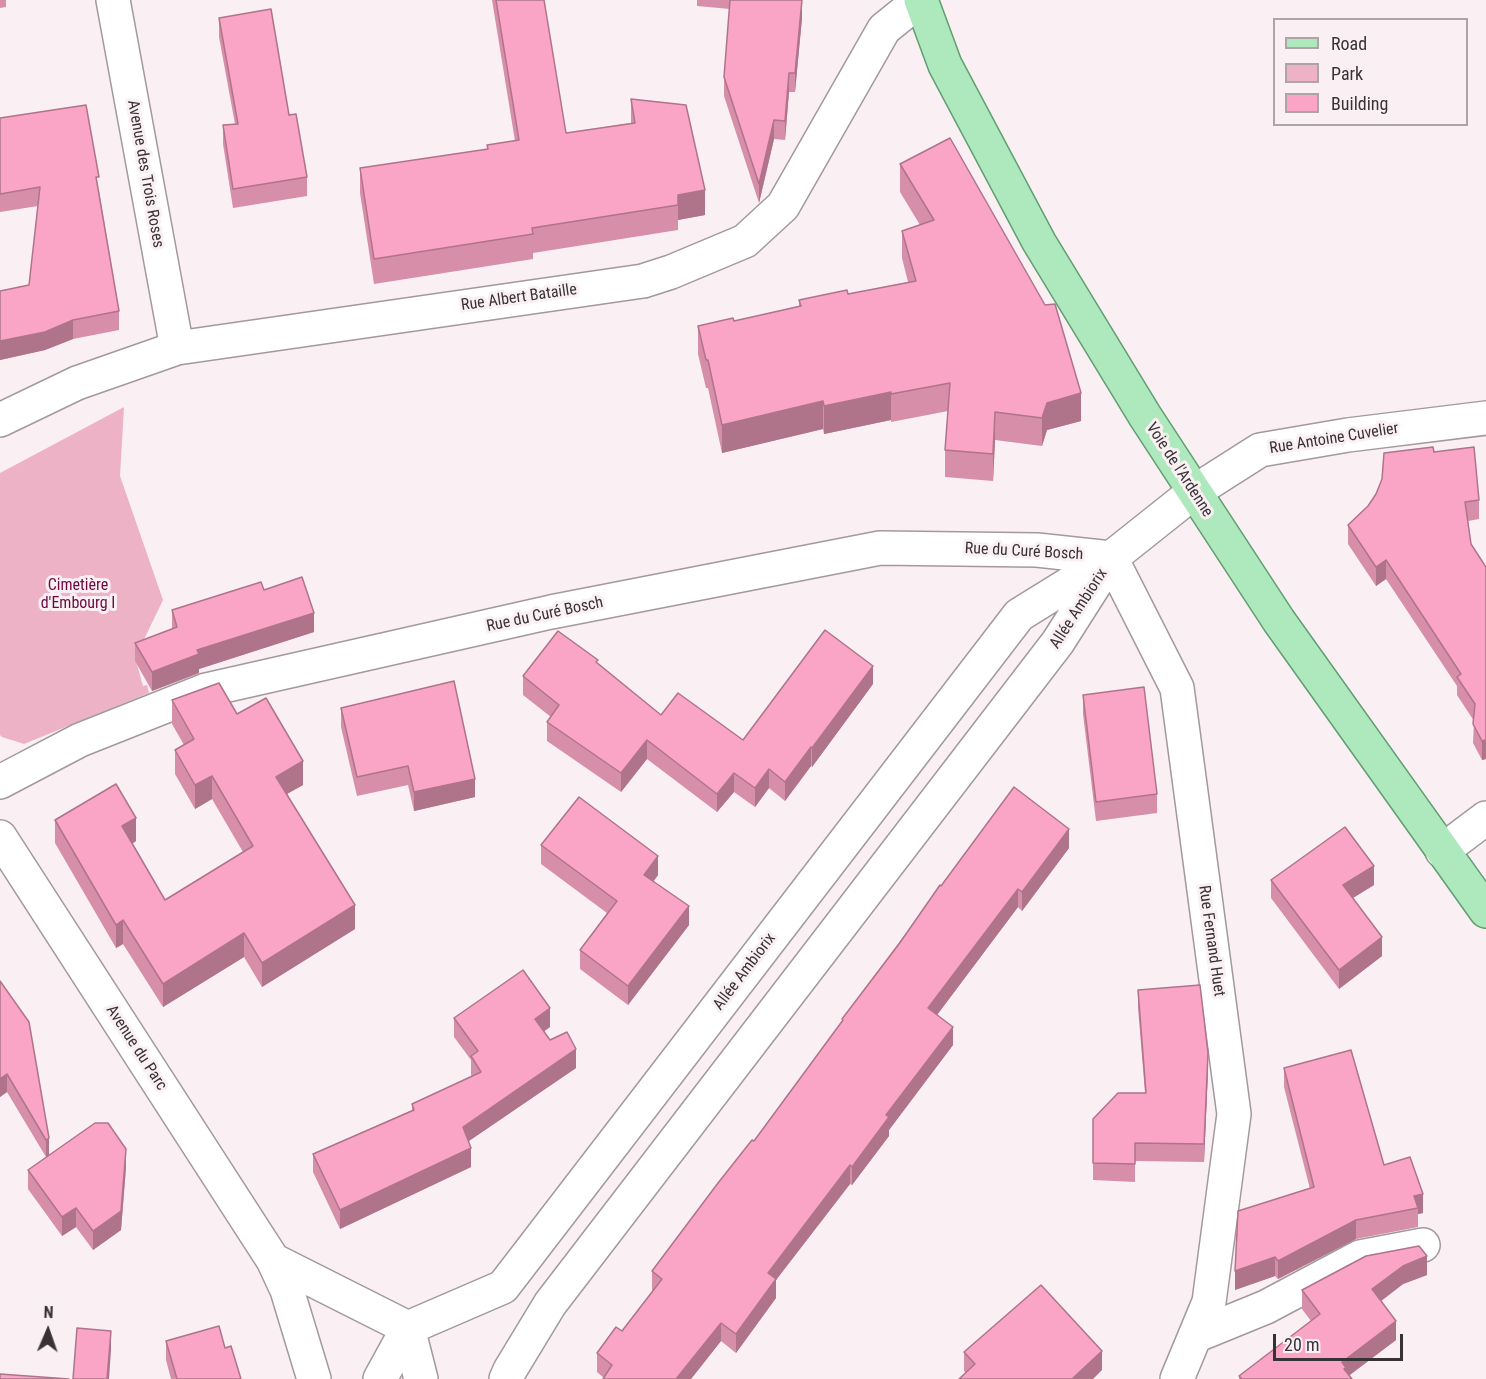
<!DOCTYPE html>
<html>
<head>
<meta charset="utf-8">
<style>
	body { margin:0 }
	#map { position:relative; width:1486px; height:1379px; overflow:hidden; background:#faf0f3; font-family:"Roboto Condensed",sans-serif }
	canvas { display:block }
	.legend { position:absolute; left:1273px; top:18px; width:195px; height:108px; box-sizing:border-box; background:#faf0f3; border:2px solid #aca4a7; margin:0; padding:8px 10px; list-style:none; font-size:18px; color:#373335 }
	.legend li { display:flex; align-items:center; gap:12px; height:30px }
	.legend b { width:30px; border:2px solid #aca4a7 }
	.north { position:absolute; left:18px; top:1301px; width:60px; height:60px; -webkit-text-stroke:4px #faf0f3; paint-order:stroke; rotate:2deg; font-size:16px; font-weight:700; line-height:24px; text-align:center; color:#373335 }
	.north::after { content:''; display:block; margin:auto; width:21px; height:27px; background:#373335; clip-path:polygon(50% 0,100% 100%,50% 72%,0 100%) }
	.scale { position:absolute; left:1273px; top:1334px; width:130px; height:27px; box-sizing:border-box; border:3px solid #373335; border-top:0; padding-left:8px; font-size:18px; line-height:21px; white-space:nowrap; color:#373335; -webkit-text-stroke:4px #faf0f3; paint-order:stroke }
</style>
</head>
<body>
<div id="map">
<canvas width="1486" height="1379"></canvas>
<ul class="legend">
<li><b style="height:8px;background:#aee8bd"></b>Road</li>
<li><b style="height:16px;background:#eeb2c7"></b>Park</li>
<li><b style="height:16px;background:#faa5c5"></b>Building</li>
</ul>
<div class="north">N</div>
<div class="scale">20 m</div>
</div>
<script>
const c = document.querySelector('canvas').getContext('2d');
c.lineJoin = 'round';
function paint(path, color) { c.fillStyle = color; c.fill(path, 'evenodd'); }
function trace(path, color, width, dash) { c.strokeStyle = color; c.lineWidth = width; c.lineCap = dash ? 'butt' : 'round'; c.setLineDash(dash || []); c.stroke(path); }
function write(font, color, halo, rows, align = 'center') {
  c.font = font + ' "Roboto Condensed",sans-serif'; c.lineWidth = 6; c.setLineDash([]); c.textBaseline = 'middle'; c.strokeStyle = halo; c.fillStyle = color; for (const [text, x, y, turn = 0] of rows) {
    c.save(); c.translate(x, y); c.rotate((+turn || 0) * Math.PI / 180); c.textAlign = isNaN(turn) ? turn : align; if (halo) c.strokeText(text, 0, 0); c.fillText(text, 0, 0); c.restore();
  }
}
const green = new Path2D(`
	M 124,407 L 120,476 L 163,600 L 136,656 L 136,661 L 143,686 L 147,685 L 149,693 L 24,744 L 2,737 L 0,735 L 0,473 Z`);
const street = new Path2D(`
	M 113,0 L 177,348
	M 0,420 L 77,383 L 177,348 L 643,281 L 671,272 L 745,241 L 783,206 L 884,29 L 920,0
	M 1111,558 L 1177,688 L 1234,1114 L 1209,1302 L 1177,1379
	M 0,782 L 80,740 L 206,690 L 551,612 L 880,548 L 1037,550 L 1111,558
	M 0,837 L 273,1260 L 287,1290 L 314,1379
	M 1442,851 L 1486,818
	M 273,1260 L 408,1328 L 421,1379
	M 1195,1336 L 1266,1307 L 1360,1257 L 1423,1245
	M 380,1379 L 408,1328 L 503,1287 L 1019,615 L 1111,558 L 1194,492 L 1260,450 L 1348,435 L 1486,418
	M 506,1379 L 510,1370 L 550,1304 L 1058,642 L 1107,565`);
const primary = new Path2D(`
	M 921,0 L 945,65 L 1039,242 L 1145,416 L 1279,621 L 1486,911`);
const wall = new Path2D(`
	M 0,0 L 6,0 L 6,7 L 0,8 Z
	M 492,0 L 544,0 L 566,133 L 631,123 L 631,99 L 705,215 L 678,220 L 678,230 L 533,253 L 533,259 L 374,284 L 360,193 L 360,168 L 487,150 L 487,145 L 515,141 Z
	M 697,0 L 802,0 L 802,18 L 795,92 L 789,92 L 785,140 L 774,139 L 759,203 L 724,96 L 724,77 L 730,9 L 697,6 Z
	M 219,18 L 289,115 L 307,177 L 307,196 L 233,208 L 223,144 L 223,125 L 235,124 L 219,37 Z
	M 0,118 L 99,191 L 119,311 L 119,330 L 73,339 L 45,350 L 0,360 L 0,291 L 29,285 L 38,206 L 0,212 Z
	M 900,164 L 1081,421 L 1047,430 L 1042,446 L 995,440 L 993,481 L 945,477 L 945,450 L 948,411 L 891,422 L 891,420 L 824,434 L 823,429 L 722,453 L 708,388 L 706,388 L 698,354 L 698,326 L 734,321 L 799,306 L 799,300 L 848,294 L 908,282 L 902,258 L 902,231 L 920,225 L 900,192 Z
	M 1434,452 L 1479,500 L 1479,519 L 1468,521 L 1471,544 L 1486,567 L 1486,759 L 1482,760 L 1473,743 L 1474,721 L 1457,695 L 1457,686 L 1386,579 L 1376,586 L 1348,544 L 1348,525 L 1368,506 L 1376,494 L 1382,479 Z
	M 264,590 L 314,632 L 199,669 L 199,673 L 152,691 L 135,661 L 135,643 L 172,629 L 172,610 Z
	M 598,663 L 661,715 L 743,740 L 873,684 L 812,767 L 811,766 L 785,801 L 769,788 L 755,807 L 734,792 L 717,812 L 647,759 L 621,792 L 547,741 L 547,722 L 551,717 L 523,695 L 523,676 Z
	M 1083,695 L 1157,794 L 1157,813 L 1096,821 L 1083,714 Z
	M 172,700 L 237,714 L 303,785 L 287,794 L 355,929 L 262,987 L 244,957 L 163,1007 L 123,944 L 116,948 L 55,843 L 55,820 L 136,841 L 132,844 L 165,900 L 243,852 L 212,799 L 195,809 L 175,774 L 175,750 L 184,745 L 172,724 Z
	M 341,708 L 475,797 L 414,811 L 408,785 L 357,796 L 341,727 Z
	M 541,845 L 658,875 L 653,882 L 689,925 L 628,1005 L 580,969 L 580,950 L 607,913 L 541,864 Z
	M 1069,848 L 1022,911 L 1018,907 L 937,1015 L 953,1045 L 889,1130 L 889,1136 L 852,1185 L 850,1184 L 776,1280 L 776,1298 L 736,1353 L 721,1341 L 691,1379 L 603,1379 L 604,1378 L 597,1372 L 597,1353 L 622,1331 L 653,1291 L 652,1290 L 652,1271 L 754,1141 L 842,1021 L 842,1019 L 941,886 Z
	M 1271,880 L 1374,885 L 1353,898 L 1382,956 L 1339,989 L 1271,898 Z
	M 0,981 L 29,1022 L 49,1155 L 126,1167 L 121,1230 L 93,1250 L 76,1227 L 62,1236 L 28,1189 L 28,1170 L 46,1157 L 7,1092 L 0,1097 Z
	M 1138,990 L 1208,1070 L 1204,1162 L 1135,1161 L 1135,1182 L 1093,1180 L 1093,1163 L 1145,1093 L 1138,1008 Z
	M 454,1018 L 550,1027 L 544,1031 L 550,1040 L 576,1068 L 469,1141 L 471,1167 L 340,1229 L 313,1172 L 313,1154 L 412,1110 L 412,1104 L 472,1076 L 471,1075 L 471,1060 L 454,1037 Z
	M 1284,1068 L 1384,1165 L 1423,1213 L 1418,1214 L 1418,1227 L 1356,1239 L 1278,1279 L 1275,1276 L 1235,1290 L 1310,1189 L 1284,1087 Z
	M 1427,1275 L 1403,1284 L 1381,1301 L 1396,1340 L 1349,1375 L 1352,1379 L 1239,1379 L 1239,1376 L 1311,1321 L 1302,1309 L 1302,1290 Z
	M 166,1341 L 225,1348 L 241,1379 L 171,1379 L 166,1360 Z
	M 964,1352 L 1102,1370 L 966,1373 L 964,1371 Z`);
const shadedWall = new Path2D(`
	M 802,0 L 802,18 L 795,92 L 795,73 Z
	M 789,73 L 789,92 L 785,140 L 785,121 Z
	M 774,120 L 774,139 L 759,203 L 759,184 Z
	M 705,190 L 705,215 L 678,220 L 678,195 Z
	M 73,320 L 73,339 L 45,350 L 0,360 L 0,341 Z
	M 891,392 L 891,420 L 824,434 L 824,406 Z
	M 1081,393 L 1081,421 L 1047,430 L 1042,446 L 1042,418 L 1047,403 Z
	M 823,401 L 823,429 L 722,453 L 722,425 Z
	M 995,412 L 995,440 L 993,481 L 993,454 Z
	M 1386,560 L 1386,579 L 1376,586 L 1376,567 Z
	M 314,613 L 314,632 L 199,669 L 199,673 L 152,691 L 152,672 L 197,650 Z
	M 873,666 L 873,684 L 812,767 L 812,748 Z
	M 647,740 L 647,759 L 621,792 L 621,773 Z
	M 1486,740 L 1486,759 L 1482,760 L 1482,741 Z
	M 811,747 L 811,766 L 785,801 L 785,782 Z
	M 303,761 L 303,785 L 276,800 L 276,777 Z
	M 769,769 L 769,788 L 755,807 L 755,788 Z
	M 734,773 L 734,792 L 717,812 L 717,794 Z
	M 212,776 L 212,799 L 195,809 L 195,785 Z
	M 475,779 L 475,797 L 414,811 L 414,792 Z
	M 136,818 L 136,841 L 122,850 L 122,826 Z
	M 1069,829 L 1069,848 L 1022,911 L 1022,892 Z
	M 658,856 L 658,875 L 644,894 L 644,875 Z
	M 1374,866 L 1374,885 L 1343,904 L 1343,885 Z
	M 1018,889 L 1018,907 L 928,1027 L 928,1008 Z
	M 355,905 L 355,929 L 262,987 L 262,963 Z
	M 689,906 L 689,925 L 628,1005 L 628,986 Z
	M 123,920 L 123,944 L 116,948 L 116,925 Z
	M 244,933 L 244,957 L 163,1007 L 163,984 Z
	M 1382,937 L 1382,956 L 1339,989 L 1339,970 Z
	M 550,1008 L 550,1027 L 535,1038 L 535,1019 Z
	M 953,1027 L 953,1045 L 889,1130 L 889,1136 L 852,1185 L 852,1167 L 886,1115 Z
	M 576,1049 L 576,1068 L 463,1145 L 463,1127 Z
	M 1208,1053 L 1208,1070 L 1204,1162 L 1204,1144 Z
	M 7,1074 L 7,1092 L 0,1097 L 0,1079 Z
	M 49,1138 L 49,1157 L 46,1158 L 46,1140 Z
	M 471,1148 L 471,1167 L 340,1229 L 340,1210 Z
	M 126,1149 L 126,1167 L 121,1230 L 93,1250 L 93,1231 Z
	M 850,1165 L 850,1184 L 776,1280 L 776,1298 L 736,1353 L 736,1334 L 768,1273 Z
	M 1423,1194 L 1423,1213 L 1418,1214 L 1418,1208 L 1414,1196 Z
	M 76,1208 L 76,1227 L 62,1236 L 62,1217 Z
	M 1356,1220 L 1356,1239 L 1278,1279 L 1278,1261 Z
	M 1427,1256 L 1427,1275 L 1403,1284 L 1372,1308 L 1372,1289 L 1403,1266 Z
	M 1275,1257 L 1275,1276 L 1235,1290 L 1235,1271 Z
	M 1396,1321 L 1396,1340 L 1346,1378 L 1342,1362 Z
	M 721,1323 L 721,1341 L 691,1379 L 676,1379 Z
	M 111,1331 L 111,1350 L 109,1379 L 107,1379 Z
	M 1102,1351 L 1102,1370 L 1093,1379 L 1072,1379 Z`);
const building = new Path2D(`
	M 496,0 L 544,0 L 566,133 L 635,123 L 631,99 L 686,105 L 705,190 L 678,195 L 678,205 L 532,228 L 533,234 L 374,259 L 360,168 L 488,149 L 487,145 L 519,140 Z
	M 730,0 L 802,0 L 795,73 L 789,73 L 785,121 L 774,120 L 759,184 L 724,77 Z
	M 271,9 L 289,115 L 296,114 L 307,177 L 233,189 L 223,125 L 238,124 L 219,18 Z
	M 86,105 L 99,177 L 96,177 L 119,311 L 73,320 L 45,332 L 0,341 L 0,291 L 29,285 L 40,187 L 0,194 L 0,118 Z
	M 950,138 L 1045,305 L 1055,304 L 1081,393 L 1047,403 L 1042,418 L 995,412 L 993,454 L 945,450 L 950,383 L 891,394 L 891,392 L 824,406 L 823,401 L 722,425 L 708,360 L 706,360 L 698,326 L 733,318 L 734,321 L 801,306 L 799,300 L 847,290 L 848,294 L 916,281 L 902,231 L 934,220 L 900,164 Z
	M 1433,447 L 1434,452 L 1474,447 L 1479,500 L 1465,502 L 1471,544 L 1486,567 L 1486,740 L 1482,741 L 1473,724 L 1475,704 L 1457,677 L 1461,674 L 1386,560 L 1376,567 L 1348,525 L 1368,506 L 1376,494 L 1382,479 L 1384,453 Z
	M 302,577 L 314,613 L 197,650 L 199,654 L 152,672 L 135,643 L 177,627 L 172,610 L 261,582 L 264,590 Z
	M 825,630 L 873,666 L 812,748 L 811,747 L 785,782 L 769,769 L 755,788 L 734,773 L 717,794 L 647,740 L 621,773 L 547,722 L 559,705 L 523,676 L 558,631 L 598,660 L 596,662 L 661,715 L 678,693 L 743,740 Z
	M 454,681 L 475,779 L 414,792 L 408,766 L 357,777 L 341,708 Z
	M 219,683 L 237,714 L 266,698 L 303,761 L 276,777 L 355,905 L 262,963 L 244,933 L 163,984 L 123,920 L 116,925 L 55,820 L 116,784 L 136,818 L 122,826 L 165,900 L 253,846 L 212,776 L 195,785 L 175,750 L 194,739 L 172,700 Z
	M 1144,687 L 1157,794 L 1096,802 L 1083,695 Z
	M 1014,787 L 1069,829 L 1022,892 L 1018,889 L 928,1008 L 953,1027 L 886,1115 L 889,1117 L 852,1167 L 850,1165 L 768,1273 L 776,1279 L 736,1334 L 721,1323 L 676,1379 L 603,1379 L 612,1365 L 597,1353 L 616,1327 L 622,1331 L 662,1279 L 652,1271 L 718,1183 L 752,1140 L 754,1141 L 843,1020 L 842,1019 L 899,944 L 940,885 L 941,886 Z
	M 579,797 L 658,856 L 644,875 L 689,906 L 628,986 L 580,950 L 617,901 L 541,845 Z
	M 1345,827 L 1374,866 L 1343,885 L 1382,937 L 1339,970 L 1271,880 Z
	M 523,970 L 550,1008 L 535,1019 L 550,1040 L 567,1032 L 576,1049 L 463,1127 L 471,1148 L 340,1210 L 313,1154 L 414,1110 L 412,1104 L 481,1072 L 471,1056 L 478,1051 L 454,1018 Z
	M 0,981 L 29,1022 L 49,1138 L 46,1140 L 7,1074 L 0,1079 Z
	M 1200,985 L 1208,1053 L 1204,1144 L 1135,1143 L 1135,1164 L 1093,1163 L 1093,1119 L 1118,1093 L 1146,1093 L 1138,990 Z
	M 1351,1050 L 1384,1165 L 1410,1157 L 1423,1194 L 1414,1196 L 1418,1208 L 1356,1220 L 1278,1261 L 1275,1257 L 1235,1271 L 1238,1211 L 1314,1187 L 1284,1068 Z
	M 95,1123 L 108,1123 L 126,1149 L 121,1211 L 93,1231 L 76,1208 L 62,1217 L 28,1170 Z
	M 1419,1246 L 1427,1256 L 1403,1266 L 1372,1289 L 1396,1321 L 1342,1362 L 1346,1368 L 1344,1369 L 1352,1379 L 1242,1379 L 1239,1376 L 1320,1314 L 1302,1290 L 1366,1256 Z
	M 1041,1285 L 1102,1351 L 1072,1379 L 959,1379 L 975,1364 L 964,1352 Z
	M 219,1326 L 225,1348 L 231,1346 L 241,1379 L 177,1379 L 166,1341 Z
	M 77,1328 L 111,1331 L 107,1379 L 73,1379 Z
	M 0,1374 L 69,1379 L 0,1379 Z`);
const streetNames = [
	["Avenue des Trois Roses",145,174,80],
	["Rue Albert Bataille",519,298,-8],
	["Rue Antoine Cuvelier",1334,439,-9],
	["Voie de l'Ardenne",1179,470,57],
	["Rue du Curé Bosch",1024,552,3],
	["Allée Ambiorix",1079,609,-57],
	["Rue du Curé Bosch",545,615,-12],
	["Rue Fernand Huet",1211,941,82],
	["Allée Ambiorix",745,972,-53],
	["Avenue du Parc",136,1048,57]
];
const parkNames = [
	["Cimetière",78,586],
	["d'Embourg I",78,604]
];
paint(green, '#eeb2c7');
trace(street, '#a3999c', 36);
trace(primary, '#619e71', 36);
trace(street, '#fff', 33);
trace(primary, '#aee8bd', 33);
paint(wall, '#d78ea9');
paint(shadedWall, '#af748a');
paint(building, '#faa5c5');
trace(building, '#af748a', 1.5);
write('16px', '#373335', '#faf0f3', streetNames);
write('16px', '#6d083e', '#faf0f3', parkNames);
</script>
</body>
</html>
